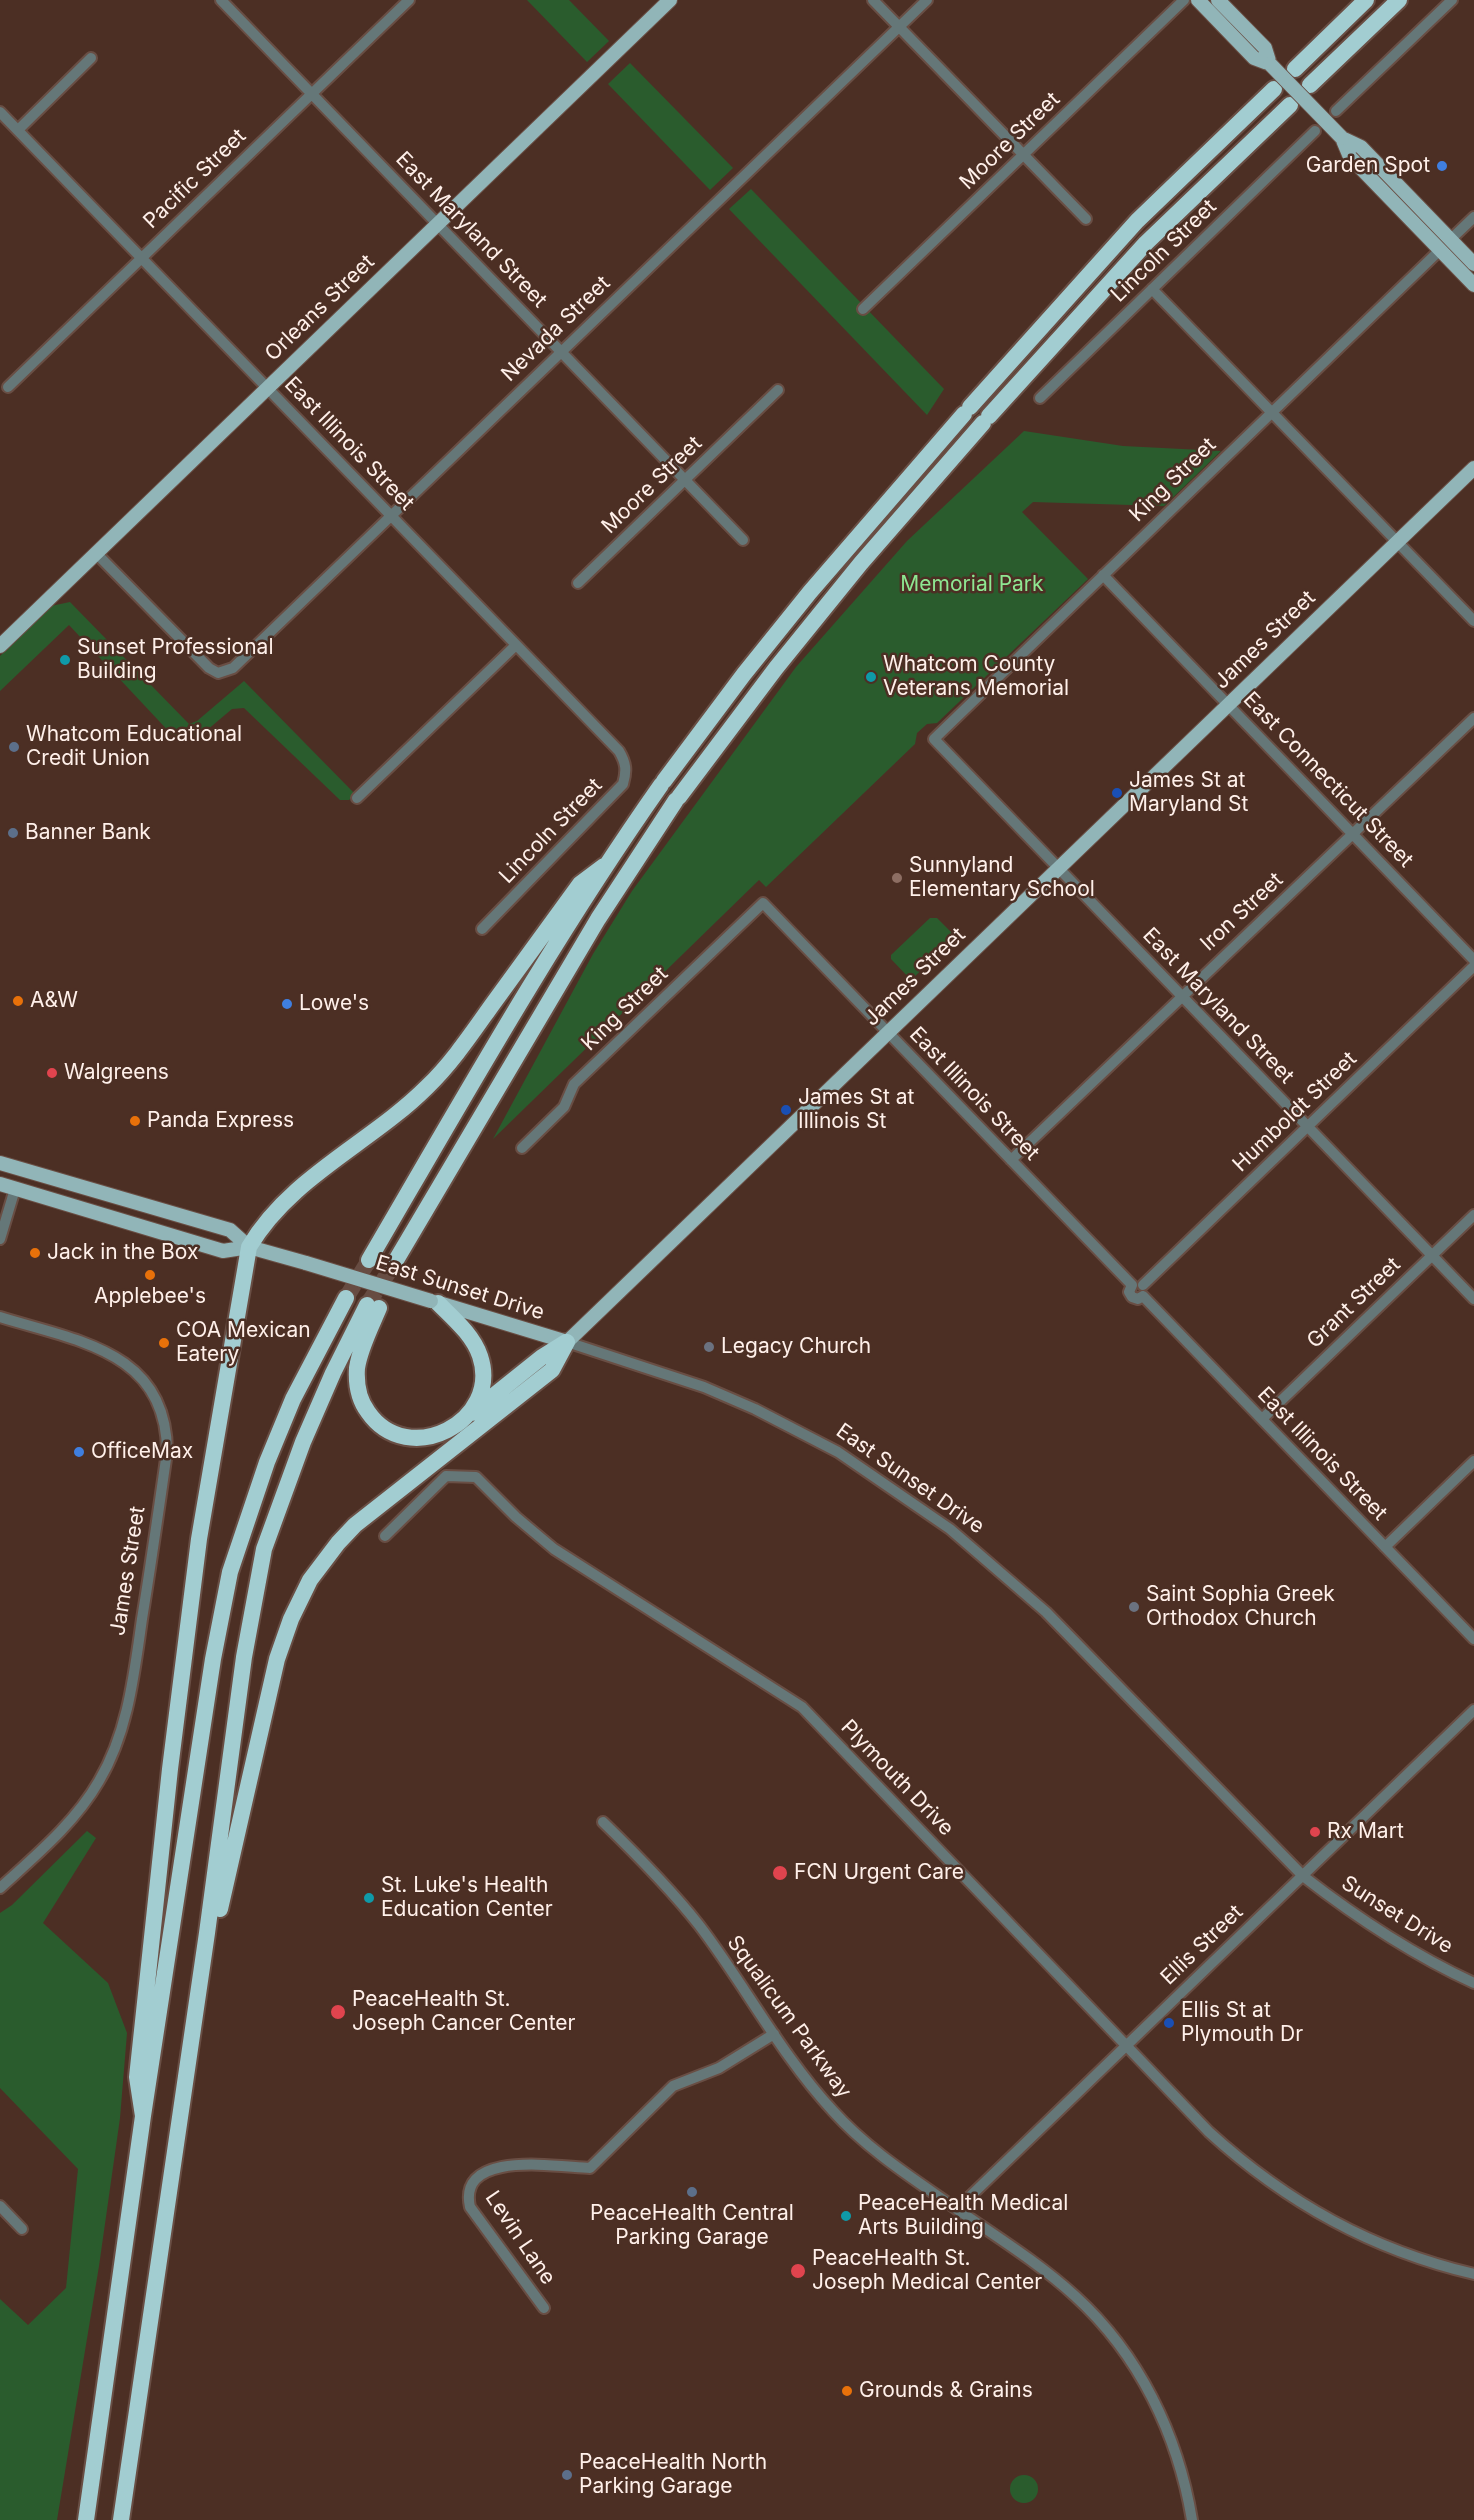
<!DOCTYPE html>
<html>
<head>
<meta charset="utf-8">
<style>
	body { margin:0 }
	canvas { display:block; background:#4c2f24 }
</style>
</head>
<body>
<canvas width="1474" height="2520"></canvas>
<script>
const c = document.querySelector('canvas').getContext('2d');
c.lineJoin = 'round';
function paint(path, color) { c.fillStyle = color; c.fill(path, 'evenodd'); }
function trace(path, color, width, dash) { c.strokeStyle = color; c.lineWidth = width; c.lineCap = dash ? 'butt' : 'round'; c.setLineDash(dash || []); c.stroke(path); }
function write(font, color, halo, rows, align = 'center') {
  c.font = font + ' Inter,sans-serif'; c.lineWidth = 5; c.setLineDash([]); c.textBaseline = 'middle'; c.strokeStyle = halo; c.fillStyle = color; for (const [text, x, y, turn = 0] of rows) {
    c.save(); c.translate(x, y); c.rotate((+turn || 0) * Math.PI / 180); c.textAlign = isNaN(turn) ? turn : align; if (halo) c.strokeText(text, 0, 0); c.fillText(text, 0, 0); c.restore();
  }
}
const green = new Path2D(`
	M 527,0 L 569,0 L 609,41 L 587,62 Z
	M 630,63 L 733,168 L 710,190 L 608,84 Z
	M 751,189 L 944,389 L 927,415 L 729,209 Z
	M 1024,431 L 1123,446 L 1221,451 L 1164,506 L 1033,502 L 1022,512 L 1088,579 L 937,723 L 927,724 L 917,733 L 915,744 L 766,887 L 759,880 L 493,1139 L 593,954 L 632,891 L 796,667 L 907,541 Z
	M 70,602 L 189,724 L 197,721 L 244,681 L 355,794 L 349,800 L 340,800 L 244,708 L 232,709 L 200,736 L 174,737 L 69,625 L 0,691 L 0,656 L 51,606 Z
	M 930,918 L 937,918 L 956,937 L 911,980 L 891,959 L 891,955 Z
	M 87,1831 L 96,1838 L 43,1923 L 108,1983 L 127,2033 L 120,2118 L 99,2266 L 57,2520 L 0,2520 L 0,2299 L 28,2325 L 66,2288 L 78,2169 L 0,2088 L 0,1913 L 12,1905 Z
	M1010 2489a14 14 0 1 1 28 0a14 14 0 1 1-28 0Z`);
const highwayTunnel = new Path2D(`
	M 346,1298 L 369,1260
	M 367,1305 L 392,1267`);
const minor = new Path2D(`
	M 221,0 L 743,540
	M 873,0 L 1086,219
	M 1336,111 L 1452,0
	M 0,112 L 619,751 C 626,763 627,770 623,784 L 482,929
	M 18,130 L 91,58
	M 1450,240 L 1474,217
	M 1440,250 L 934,739 L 1474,1299
	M 1152,289 L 1474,621
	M 863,309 L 1184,0
	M 8,387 L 409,0
	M 1040,398 L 1315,131
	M 96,553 L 209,668 L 218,673 L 233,668 L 927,0
	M 1103,575 L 1474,960
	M 578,583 L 778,390
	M 357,798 L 516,645
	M 522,1148 L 564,1107 L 574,1084 L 763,903 L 1132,1285
	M 1011,1160 L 1474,718
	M 0,1239 L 15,1189
	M 1132,1285 L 1129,1292 L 1132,1297 L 1138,1299 L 1143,1296
	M 1143,1285 L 1474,966
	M 1143,1296 L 1474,1639
	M 0,1317 C 77,1341 167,1351 167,1452 C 159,1508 151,1564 142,1619 C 134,1675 128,1732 99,1781 C 75,1823 35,1856 0,1888
	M 567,1342 L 704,1387 L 755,1409 L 838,1452 L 950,1529 L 1046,1612 L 1303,1876 C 1357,1918 1411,1954 1474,1983
	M 1262,1419 L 1474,1215
	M 385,1536 L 446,1476 L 476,1477 L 516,1517 L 554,1549 L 802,1707 L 1209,2132 C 1287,2203 1372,2250 1474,2274
	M 1385,1547 L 1474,1461
	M 603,1822 C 637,1855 670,1888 699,1925 C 745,1985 781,2055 833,2111 C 869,2151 914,2179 958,2210 C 997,2237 1039,2263 1075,2296 C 1139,2354 1178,2435 1192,2520
	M 0,2206 L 22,2229
	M 957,2209 L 1474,1710
	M 544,2308 L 470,2207 C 457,2149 558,2167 590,2168 L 673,2086 L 719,2068 L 774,2034`);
const major = new Path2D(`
	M 1198,0 L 1254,58 L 1270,64
	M 1218,0 L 1265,48 L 1270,64
	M 1342,138 L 1350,157 L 1474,285
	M 1342,138 L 1361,147 L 1474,264
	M 0,646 L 670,0
	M 0,1163 L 230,1230 L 249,1247 L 306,1263
	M 0,1184 L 223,1251 L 249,1247
	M 439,1303 L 567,1342 L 1474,468`);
const highway = new Path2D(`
	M 1295,69 L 1366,0
	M 1310,85 L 1399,0
	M 970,407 L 1137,221 L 1274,89
	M 989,416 L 1146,243 L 1290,105
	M 664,781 L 744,674 L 810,592 L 964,414
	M 679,797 L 776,668 L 861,563 L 983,423
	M 369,1260 C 463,1099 554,937 661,785
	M 392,1267 L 598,919 L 676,800
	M 379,1308 C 371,1327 360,1348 357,1368 C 356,1383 359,1400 368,1412 C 408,1470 502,1421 480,1356 C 473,1335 454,1319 438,1303
	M 472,1413 L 542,1357 L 566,1342
	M 220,1909 L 277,1659 L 291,1619 L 310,1580 L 338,1543 L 355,1525 L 552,1370 L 567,1342
	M 143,2116 L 137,2077 L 170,1769 L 199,1539 L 249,1247 C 290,1177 371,1143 427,1087 C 452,1063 472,1033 492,1005 C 521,965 551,924 580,884 L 604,866
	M 86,2520 L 143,2116 L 213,1659 L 230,1572 L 267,1462 L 293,1399 L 346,1298
	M 121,2520 L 207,1933 L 244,1657 L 264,1549 L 303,1442 L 333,1373 L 367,1305`);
const majorBridge = new Path2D(`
	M 1270,64 L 1342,138
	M 306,1263 L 431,1301`);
const markers = [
	[1442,166,6,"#3f7fe0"],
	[65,660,6,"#0f9aa8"],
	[871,677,6,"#0f9aa8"],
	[14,747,6,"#5c6f8a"],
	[1117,793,6,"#1a4fb4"],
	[13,833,6,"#5c6f8a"],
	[897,878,6,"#8d6e63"],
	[18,1001,6,"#e8710a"],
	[287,1004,6,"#3f7fe0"],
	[52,1073,6,"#e0444e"],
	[786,1110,6,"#1a4fb4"],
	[135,1121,6,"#e8710a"],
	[35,1253,6,"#e8710a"],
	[150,1275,6,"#e8710a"],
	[164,1343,6,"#e8710a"],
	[709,1347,6,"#6b7280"],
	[79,1452,6,"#3f7fe0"],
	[1134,1607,6,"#6b7280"],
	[1315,1832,6,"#e0444e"],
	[780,1873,8,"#e0444e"],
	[369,1898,6,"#0f9aa8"],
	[338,2012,8,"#e0444e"],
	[1169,2023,6,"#1a4fb4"],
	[692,2192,6,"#5c6f8a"],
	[846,2216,6,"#0f9aa8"],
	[798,2271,8,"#e0444e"],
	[847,2391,6,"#e8710a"],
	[567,2475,6,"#5c6f8a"]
];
const streetNames = [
	["Moore Street",1010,141,-44],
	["Pacific Street",195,179,-44],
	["East Maryland Street",471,230,46],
	["Lincoln Street",1164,251,-44],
	["Orleans Street",320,308,-44],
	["Nevada Street",556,329,-44],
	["East Illinois Street",349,444,46],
	["King Street",1173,480,-44],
	["Moore Street",652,485,-44],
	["James Street",1265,640,-44],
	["East Connecticut Street",1328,780,46],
	["Lincoln Street",551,831,-46],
	["Iron Street",1242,912,-43],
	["James Street",915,977,-44],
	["East Maryland Street",1218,1006,46],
	["King Street",625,1009,-44],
	["East Illinois Street",974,1094,46],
	["Humboldt Street",1295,1112,-44],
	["East Sunset Drive",460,1288,17],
	["Grant Street",1354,1303,-44],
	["East Illinois Street",1322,1454,46],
	["East Sunset Drive",910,1479,35],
	["James Street",128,1571,-81],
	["Plymouth Drive",897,1778,46],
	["Sunset Drive",1397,1915,32],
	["Ellis Street",1202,1945,-44],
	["Squalicum Parkway",789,2017,54],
	["Levin Lane",520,2238,56]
];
const poiNames = [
	["Garden Spot",1430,166,"right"],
	["Sunset Professional",77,648],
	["Building",77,672],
	["Whatcom County",883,665],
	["Veterans Memorial",883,689],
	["Whatcom Educational",26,735],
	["Credit Union",26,759],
	["James St at",1129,781],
	["Maryland St",1129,805],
	["Banner Bank",25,833],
	["Sunnyland",909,866],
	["Elementary School",909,890],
	["A&W",30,1001],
	["Lowe's",299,1004],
	["Walgreens",64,1073],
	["James St at",798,1098],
	["Illinois St",798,1122],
	["Panda Express",147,1121],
	["Jack in the Box",47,1253],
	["Applebee's",150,1297,"center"],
	["COA Mexican",176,1331],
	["Eatery",176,1355],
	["Legacy Church",721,1347],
	["OfficeMax",91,1452],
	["Saint Sophia Greek",1146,1595],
	["Orthodox Church",1146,1619],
	["Rx Mart",1327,1832],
	["FCN Urgent Care",794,1873],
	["St. Luke's Health",381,1886],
	["Education Center",381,1910],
	["PeaceHealth St.",352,2000],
	["Joseph Cancer Center",352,2024],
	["Ellis St at",1181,2011],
	["Plymouth Dr",1181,2035],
	["PeaceHealth Medical",858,2204],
	["Arts Building",858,2228],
	["PeaceHealth Central",692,2214,"center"],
	["Parking Garage",692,2238,"center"],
	["PeaceHealth St.",812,2259],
	["Joseph Medical Center",812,2283],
	["Grounds & Grains",859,2391],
	["PeaceHealth North",579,2463],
	["Parking Garage",579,2487]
];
const parkNames = [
	["Memorial Park",972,585]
];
paint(green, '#2a5c2d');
trace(highwayTunnel, '#674c42', 16, [16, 8]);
trace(minor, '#694e44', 14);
trace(major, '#694e44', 16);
trace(highway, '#694e44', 20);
trace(minor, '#657778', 10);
trace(major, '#91b5b8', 14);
trace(highway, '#a2cdd1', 16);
trace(majorBridge, '#694e44', 16, []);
trace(majorBridge, '#91b5b8', 14);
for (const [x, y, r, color] of markers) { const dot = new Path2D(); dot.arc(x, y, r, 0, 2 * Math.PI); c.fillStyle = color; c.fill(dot); trace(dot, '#4c2f24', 2); }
write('21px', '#fff0ea', '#4c2f24', streetNames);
write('21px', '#fff0ea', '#4c2f24', poiNames, 'left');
write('21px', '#8ee792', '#4c2f24', parkNames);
</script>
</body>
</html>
